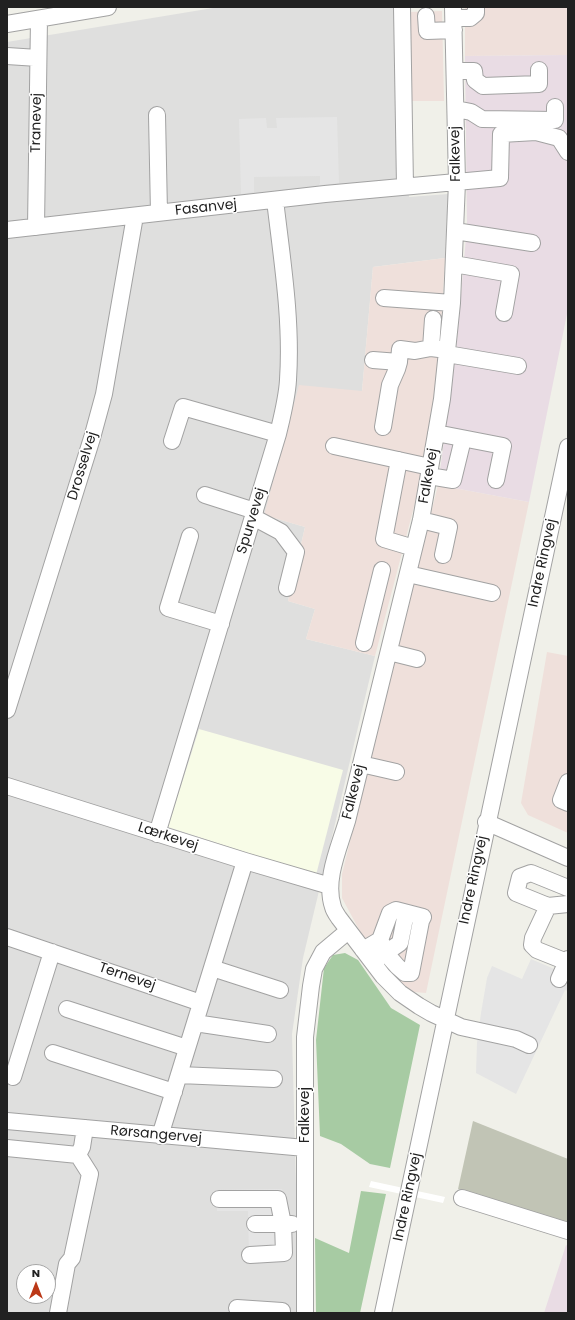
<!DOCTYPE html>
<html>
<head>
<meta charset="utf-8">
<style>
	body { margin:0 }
	#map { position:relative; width:575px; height:1320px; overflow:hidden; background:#f0f0e9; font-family:Poppins,sans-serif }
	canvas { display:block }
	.frame { position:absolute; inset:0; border:8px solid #212121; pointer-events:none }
	.north { position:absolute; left:16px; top:1264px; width:40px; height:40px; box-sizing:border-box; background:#fff; border:1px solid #a6a6a6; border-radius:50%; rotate:0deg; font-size:11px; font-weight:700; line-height:16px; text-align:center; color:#212121 }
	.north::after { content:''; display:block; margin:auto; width:14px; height:18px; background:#bb3817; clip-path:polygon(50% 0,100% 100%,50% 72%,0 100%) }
</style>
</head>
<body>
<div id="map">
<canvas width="575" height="1320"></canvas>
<div class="frame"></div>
<div class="north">N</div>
</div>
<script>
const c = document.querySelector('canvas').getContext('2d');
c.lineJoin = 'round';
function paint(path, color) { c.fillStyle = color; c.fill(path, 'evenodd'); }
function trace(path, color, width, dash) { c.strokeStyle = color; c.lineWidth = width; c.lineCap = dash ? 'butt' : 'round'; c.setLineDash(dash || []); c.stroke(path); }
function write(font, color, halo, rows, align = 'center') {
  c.font = font + ' Poppins,sans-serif'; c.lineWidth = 3; c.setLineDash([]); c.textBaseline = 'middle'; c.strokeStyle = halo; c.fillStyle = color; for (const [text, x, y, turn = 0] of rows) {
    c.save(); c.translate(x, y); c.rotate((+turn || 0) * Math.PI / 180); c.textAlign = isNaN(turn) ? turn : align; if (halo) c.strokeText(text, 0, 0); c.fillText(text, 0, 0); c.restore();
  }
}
const residential = new Path2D(`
	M 219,7 L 408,7 L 409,197 L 448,194 L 445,258 L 373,267 L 362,391 L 264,515 L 305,527 L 288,601 L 315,609 L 306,639 L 375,656 L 303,958 L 292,1034 L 299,1299 L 298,1313 L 7,1313 L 7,42 ZM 24,1272 L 48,1272 L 48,1296 L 24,1296 Z`);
const commercial = new Path2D(`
	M 465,7 L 568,7 L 568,55 L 465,56 Z
	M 442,11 L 444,101 L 409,101 L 408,12 Z
	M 445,258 L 439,363 L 422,476 L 375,656 L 306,639 L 315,609 L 288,601 L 305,527 L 264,515 L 299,385 L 362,391 L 373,267 Z
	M 438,485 L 529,502 L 426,993 L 414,992 L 394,978 L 363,937 L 342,898 L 342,874 Z
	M 547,652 L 568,656 L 568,833 L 528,815 L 521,803 Z`);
const industrial = new Path2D(`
	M 568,55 L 568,309 L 529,502 L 438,485 L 456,353 L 467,226 L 465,56 Z
	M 566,1245 L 568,1246 L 568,1313 L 544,1313 Z`);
const education = new Path2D(`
	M 199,729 L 343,770 L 316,875 L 168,827 Z`);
const construction = new Path2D(`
	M 473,1121 L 568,1159 L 568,1223 L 458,1189 Z`);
const forest = new Path2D(`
	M 345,953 L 358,960 L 391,1008 L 420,1025 L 390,1168 L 370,1164 L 341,1144 L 320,1136 L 316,1040 L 324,968 L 333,955 Z
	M 361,1191 L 386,1194 L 360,1313 L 316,1313 L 315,1238 L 349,1253 Z`);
const parking = new Path2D(`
	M 337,117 L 339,183 L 318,186 L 320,183 L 320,176 L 254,177 L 254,192 L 241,194 L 239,119 L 266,118 L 267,128 L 277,128 L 276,118 Z
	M 531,959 L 566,974 L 568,971 L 568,991 L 565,990 L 516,1094 L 476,1073 L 477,1043 L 481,1013 L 487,978 L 492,966 L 522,979 Z
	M 282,1189 L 288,1211 L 287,1257 L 249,1257 L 248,1211 L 217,1211 L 216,1190 Z`);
const pier = new Path2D(`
	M 371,1181 L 445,1197 L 443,1203 L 369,1187 Z`);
const minor = new Path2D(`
	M 402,7 L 405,186
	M 453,7 L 457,182 L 452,303 L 442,399 L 421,520 L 347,821 C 339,848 324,880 333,907 C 334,911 337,915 339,918 L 383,976 L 400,993 L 419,1006 L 431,1013 L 461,1027 L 516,1039 L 529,1045
	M 426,16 L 427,31 L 454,30
	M 454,18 L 470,18 L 476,13 L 476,7
	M 7,24 L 108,7
	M 7,56 L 38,58
	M 455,71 L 474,71 L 475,80 L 483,86 L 539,84 L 539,70
	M 456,109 L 471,112 L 482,119 L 555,120 L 555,107
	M 157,115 L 159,213
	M 36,227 L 39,19
	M 7,230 L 325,194 L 500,178 L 501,134 L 536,132 L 559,138 L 568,152
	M 455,231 L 532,243
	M 454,264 L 511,274 L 504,313
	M 384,298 L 452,303
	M 431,348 L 433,319
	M 447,354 L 518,366
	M 373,360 L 399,362 L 400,349 L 415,351 L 431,348 L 447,350
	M 383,427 L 390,385 L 397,369 L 399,362
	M 436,433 L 503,446 L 496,480
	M 172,441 L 183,407 L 278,434
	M 334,446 L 430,467
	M 399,460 L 384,539 L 414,548
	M 429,476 L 453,480 L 463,439
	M 205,495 L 255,511
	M 253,517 L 281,532 L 296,552 L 287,588
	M 421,520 L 449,527 L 443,555
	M 190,536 L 168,608 L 221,624
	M 408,574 L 492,593
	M 364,643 L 382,570
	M 389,652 L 417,659
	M 7,710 L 92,438 L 104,394 L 135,216
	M 361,764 L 396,772
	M 568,782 L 561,800 L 568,803
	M 7,786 L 245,861 L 330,886
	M 486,822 L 568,858
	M 157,834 L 278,434 C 282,417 287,398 288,380 C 292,320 282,260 275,200
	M 568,888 L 531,873 L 520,877 L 516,893 L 548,906 L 568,904
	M 548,906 L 533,938 L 532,945 L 537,950 L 567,962
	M 7,937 L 201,1003
	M 363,950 L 380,940 L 390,913 L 396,910 L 423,917 L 421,921 L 411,973 L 405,973 C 393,964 386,954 380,940
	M 377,959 L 400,943 L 406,913
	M 212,968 L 280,990
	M 559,979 L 568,959
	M 67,1009 L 187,1048
	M 195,1023 L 268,1034
	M 53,1053 L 174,1092
	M 179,1075 L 274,1079
	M 13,1077 L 52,952
	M 7,1121 L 305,1148
	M 160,1136 L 245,861
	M 7,1148 L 78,1155 L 90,1174 L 72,1258 L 67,1264 L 58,1313
	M 78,1155 L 82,1147 L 85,1128
	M 462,1198 L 568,1231
	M 219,1199 L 278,1199 L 283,1224 L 284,1253 L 250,1255
	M 255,1224 L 292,1224
	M 237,1308 L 282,1311 L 282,1313
	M 305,1313 L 305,1037 L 311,986 L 314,969 L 323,952 L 348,931
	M 383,1313 C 445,1024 505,735 568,447`);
const streetNames = [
	["Tranevej",37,123,-89],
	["Falkevej",456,154,-91],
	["Fasanvej",206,208,-6],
	["Drosselvej",83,466,-73],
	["Falkevej",429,476,-80],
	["Spurvevej",252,521,-73],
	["Indre Ringvej",543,563,-78],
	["Falkevej",354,792,-76],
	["Lærkevej",168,837,18],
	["Indre Ringvej",474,880,-78],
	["Ternevej",127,977,19],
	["Falkevej",305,1115,-90],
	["Rørsangervej",156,1135,5],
	["Indre Ringvej",408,1197,-78]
];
paint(residential, '#dfdfde');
paint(commercial, '#efe0db');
paint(industrial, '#e9dce4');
paint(education, '#f8fce7');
paint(construction, '#c1c4b5');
paint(forest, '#a7cba3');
paint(parking, '#e5e5e5');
paint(pier, '#fff');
trace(minor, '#a2a2a2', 18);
trace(minor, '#fff', 16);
write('14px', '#212121', '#fff', streetNames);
</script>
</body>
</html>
